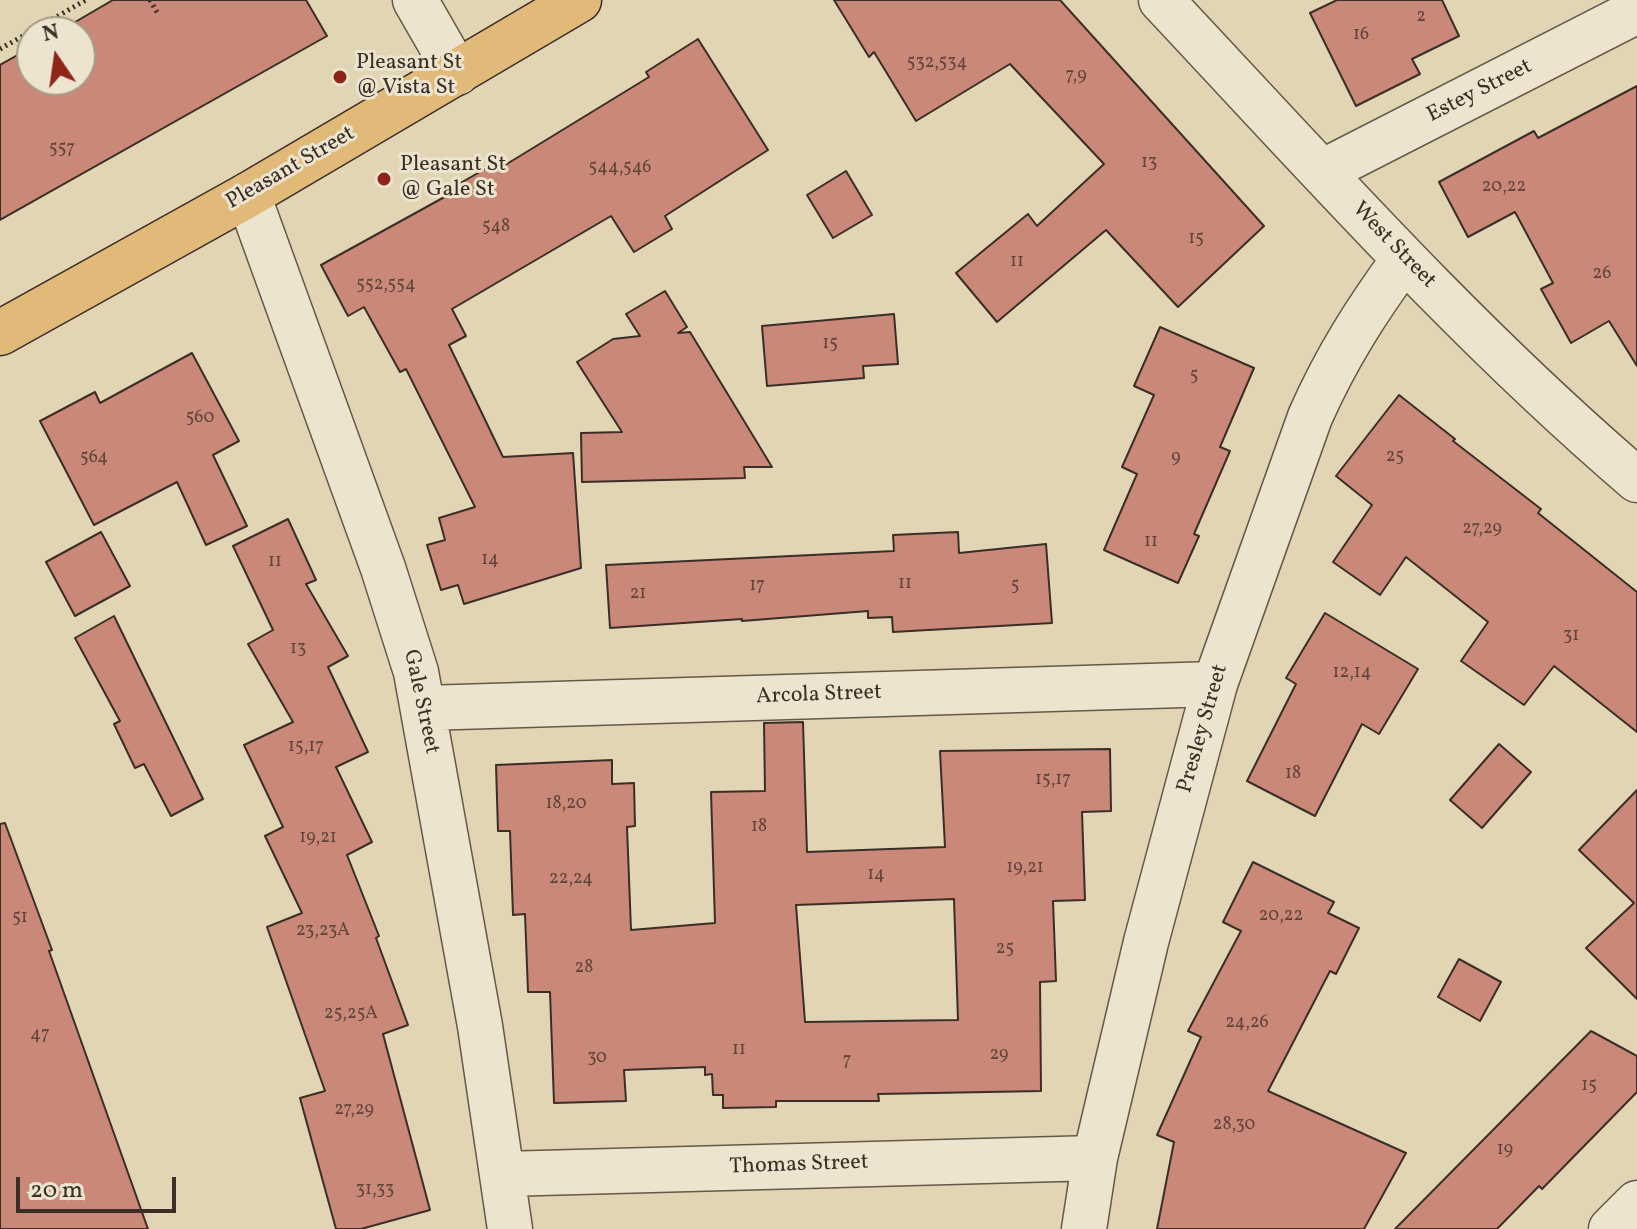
<!DOCTYPE html>
<html>
<head>
<meta charset="utf-8">
<style>
	body { margin:0 }
	#map { position:relative; width:1637px; height:1229px; overflow:hidden; background:#e2d5b3; font-family:Vollkorn,serif }
	canvas { display:block }
	.north { position:absolute; left:16px; top:16px; width:80px; height:80px; box-sizing:border-box; background:#ece4ce; border:2px solid #a59b8b; border-radius:50%; rotate:347deg; font-size:22px; font-weight:700; line-height:32px; text-align:center; color:#3b2e26 }
	.north::after { content:''; display:block; margin:auto; width:28px; height:36px; background:#8f2418; clip-path:polygon(50% 0,100% 100%,50% 72%,0 100%) }
	.scale { position:absolute; left:16px; top:1177px; width:160px; height:36px; box-sizing:border-box; border:4px solid #3b2e26; border-top:0; padding-left:10px; font-size:24px; line-height:28px; white-space:nowrap; color:#3b2e26; -webkit-text-stroke:6px #ece4ce; paint-order:stroke }
</style>
</head>
<body>
<div id="map">
<canvas width="1637" height="1229"></canvas>
<div class="north">N</div>
<div class="scale">20 m</div>
</div>
<script>
const c = document.querySelector('canvas').getContext('2d');
c.lineJoin = 'round';
function paint(path, color) { c.fillStyle = color; c.fill(path, 'evenodd'); }
function trace(path, color, width, dash) { c.strokeStyle = color; c.lineWidth = width; c.lineCap = dash ? 'butt' : 'round'; c.setLineDash(dash || []); c.stroke(path); }
function write(font, color, halo, rows, align = 'center') {
  c.font = font + ' Vollkorn,serif'; c.lineWidth = 6; c.setLineDash([]); c.textBaseline = 'middle'; c.strokeStyle = halo; c.fillStyle = color; for (const [text, x, y, turn = 0] of rows) {
    c.save(); c.translate(x, y); c.rotate((+turn || 0) * Math.PI / 180); c.textAlign = isNaN(turn) ? turn : align; if (halo) c.strokeText(text, 0, 0); c.fillText(text, 0, 0); c.restore();
  }
}
const building = new Path2D(`
	M 113,0 L 306,0 L 327,36 L 0,220 L 0,65 L 32,47 L 32,80 L 80,80 L 80,32 L 58,32 Z
	M 834,0 L 1060,0 L 1264,226 L 1178,307 L 1106,230 L 997,322 L 956,273 L 1028,214 L 1037,226 L 1104,164 L 1010,64 L 916,121 L 874,52 L 869,57 Z
	M 1337,0 L 1442,0 L 1459,36 L 1412,59 L 1420,74 L 1356,106 L 1310,13 Z
	M 698,39 L 768,150 L 665,216 L 672,229 L 634,252 L 611,216 L 452,309 L 466,336 L 449,345 L 503,457 L 573,453 L 581,568 L 464,604 L 458,585 L 441,590 L 427,545 L 445,540 L 439,518 L 475,507 L 406,369 L 400,372 L 364,307 L 348,316 L 321,265 L 450,194 L 448,190 L 494,164 L 497,170 L 649,77 L 646,72 Z
	M 1637,86 L 1637,366 L 1609,321 L 1571,343 L 1541,289 L 1553,283 L 1515,212 L 1468,237 L 1439,182 L 1534,131 L 1538,138 Z
	M 846,171 L 872,215 L 833,238 L 807,195 Z
	M 665,291 L 687,327 L 678,333 L 690,332 L 772,467 L 744,467 L 745,478 L 582,482 L 581,433 L 622,432 L 577,362 L 613,339 L 640,336 L 626,314 Z
	M 894,314 L 898,364 L 863,366 L 864,378 L 767,386 L 762,326 Z
	M 1160,327 L 1254,368 L 1220,447 L 1230,451 L 1194,534 L 1199,536 L 1178,583 L 1104,550 L 1137,474 L 1122,467 L 1154,395 L 1134,386 Z
	M 192,353 L 239,441 L 213,455 L 247,526 L 206,545 L 177,482 L 94,525 L 40,421 L 95,392 L 100,403 Z
	M 1399,395 L 1455,439 L 1453,441 L 1541,509 L 1538,513 L 1637,592 L 1637,732 L 1554,666 L 1524,705 L 1461,661 L 1488,622 L 1406,557 L 1380,595 L 1333,562 L 1372,505 L 1336,476 Z
	M 288,519 L 316,580 L 306,584 L 348,656 L 328,667 L 368,752 L 336,767 L 372,842 L 347,855 L 379,936 L 376,938 L 408,1025 L 383,1034 L 430,1210 L 361,1229 L 336,1229 L 300,1098 L 325,1091 L 267,927 L 302,913 L 265,836 L 283,827 L 244,745 L 293,722 L 248,644 L 273,630 L 233,546 Z
	M 101,532 L 130,586 L 75,616 L 46,562 Z
	M 958,532 L 959,553 L 1046,544 L 1052,623 L 893,632 L 892,617 L 868,618 L 868,611 L 742,621 L 742,619 L 610,628 L 606,565 L 894,551 L 893,535 Z
	M 1325,613 L 1418,669 L 1379,734 L 1362,724 L 1315,816 L 1247,781 L 1296,684 L 1286,678 Z
	M 114,616 L 203,799 L 171,816 L 144,764 L 135,768 L 114,724 L 120,721 L 75,638 Z
	M 803,722 L 807,852 L 945,847 L 940,751 L 1110,749 L 1111,811 L 1082,812 L 1085,900 L 1053,901 L 1056,981 L 1040,982 L 1041,1091 L 878,1094 L 879,1101 L 776,1101 L 776,1107 L 723,1108 L 723,1095 L 713,1095 L 712,1074 L 705,1075 L 705,1067 L 624,1070 L 626,1101 L 554,1103 L 550,992 L 528,992 L 525,914 L 513,915 L 510,831 L 498,831 L 496,765 L 612,760 L 612,784 L 634,783 L 635,826 L 627,827 L 631,930 L 715,923 L 711,792 L 765,791 L 764,723 ZM 954,899 L 958,1020 L 805,1022 L 796,905 Z
	M 1499,744 L 1531,772 L 1482,828 L 1450,800 Z
	M 1637,790 L 1637,999 L 1586,948 L 1634,903 L 1579,850 Z
	M 5,823 L 52,950 L 49,951 L 148,1229 L 0,1229 L 0,824 Z
	M 1253,862 L 1334,902 L 1328,913 L 1359,928 L 1336,974 L 1330,971 L 1268,1091 L 1406,1153 L 1364,1229 L 1157,1229 L 1174,1142 L 1157,1135 L 1201,1037 L 1188,1031 L 1241,931 L 1223,922 Z
	M 1459,959 L 1501,982 L 1480,1021 L 1438,997 Z
	M 1591,1031 L 1637,1056 L 1637,1092 L 1542,1189 L 1539,1186 L 1497,1229 L 1395,1229 Z`);
const path = new Path2D(`
	M 150,0 L 158,14
	M 0,49 L 86,0`);
const minor = new Path2D(`
	M 415,0 L 457,73
	M 1161,0 C 1315,164 1465,333 1637,480
	M 1322,172 L 1637,11
	M 248,195 L 383,568 L 416,672 L 480,1026 L 510,1229
	M 424,708 L 1215,684
	M 503,1174 L 1095,1158
	M 1084,1229 L 1095,1158 L 1146,942 L 1215,684 L 1310,417 C 1336,358 1366,311 1404,259
	M 1611,1229 L 1637,1203`);
const major = new Path2D(`
	M 0,333 L 248,195 L 579,0`);
const markers = [
	[340,77,8,"#8f2418"],
	[384,179,8,"#8f2418"]
];
const numberNames = [
	["2",1421,18],
	["16",1361,36],
	["532,534",937,64],
	["7,9",1076,77],
	["557",62,150],
	["13",1149,164],
	["544,546",620,169],
	["20,22",1504,188],
	["548",496,228],
	["15",1196,240],
	["11",1017,263],
	["26",1602,275],
	["552,554",386,286],
	["15",830,345],
	["5",1194,377],
	["560",200,419],
	["25",1395,458],
	["564",94,459],
	["9",1176,459],
	["27,29",1482,530],
	["11",1151,543],
	["14",490,561],
	["11",275,563],
	["11",905,585],
	["17",757,587],
	["5",1015,587],
	["21",638,595],
	["31",1571,637],
	["13",298,650],
	["12,14",1352,674],
	["15,17",306,748],
	["18",1293,775],
	["15,17",1053,781],
	["18,20",566,805],
	["18",759,828],
	["19,21",318,839],
	["19,21",1025,869],
	["14",876,876],
	["22,24",571,880],
	["20,22",1281,917],
	["51",20,919],
	["23,23A",323,932],
	["25",1005,950],
	["28",584,969],
	["25,25A",351,1015],
	["24,26",1247,1024],
	["47",40,1036],
	["11",739,1051],
	["29",999,1056],
	["30",597,1059],
	["7",847,1062],
	["15",1589,1087],
	["27,29",354,1111],
	["28,30",1234,1126],
	["19",1505,1151],
	["31,33",375,1191]
];
const poiNames = [
	["Pleasant St",356,64],
	["@ Vista St",356,89],
	["Pleasant St",400,166],
	["@ Gale St",400,191]
];
const streetNames = [
	["Estey Street",1480,92,-27],
	["Pleasant Street",291,169,-30],
	["West Street",1393,246,46],
	["Arcola Street",819,696,-2],
	["Gale Street",420,702,78],
	["Presley Street",1204,729,-74],
	["Thomas Street",799,1166,-2]
];
paint(building, '#ca8878');
trace(building, '#3b2e26', 2);
trace(minor, '#655849', 47);
trace(major, '#3b2e26', 47);
trace(path, '#3b2e26', 5, [2, 4]);
trace(minor, '#ece4ce', 44);
trace(major, '#e1ba7a', 44);
for (const [x, y, r, color] of markers) { const dot = new Path2D(); dot.arc(x, y, r, 0, 2 * Math.PI); c.fillStyle = color; c.fill(dot); trace(dot, '#ece4ce', 3); }
write('18px', '#5f443a', null, numberNames);
write('22px', '#3b2e26', '#ece4ce', poiNames, 'left');
write('22px', '#3b2e26', '#ece4ce', streetNames);
</script>
</body>
</html>
